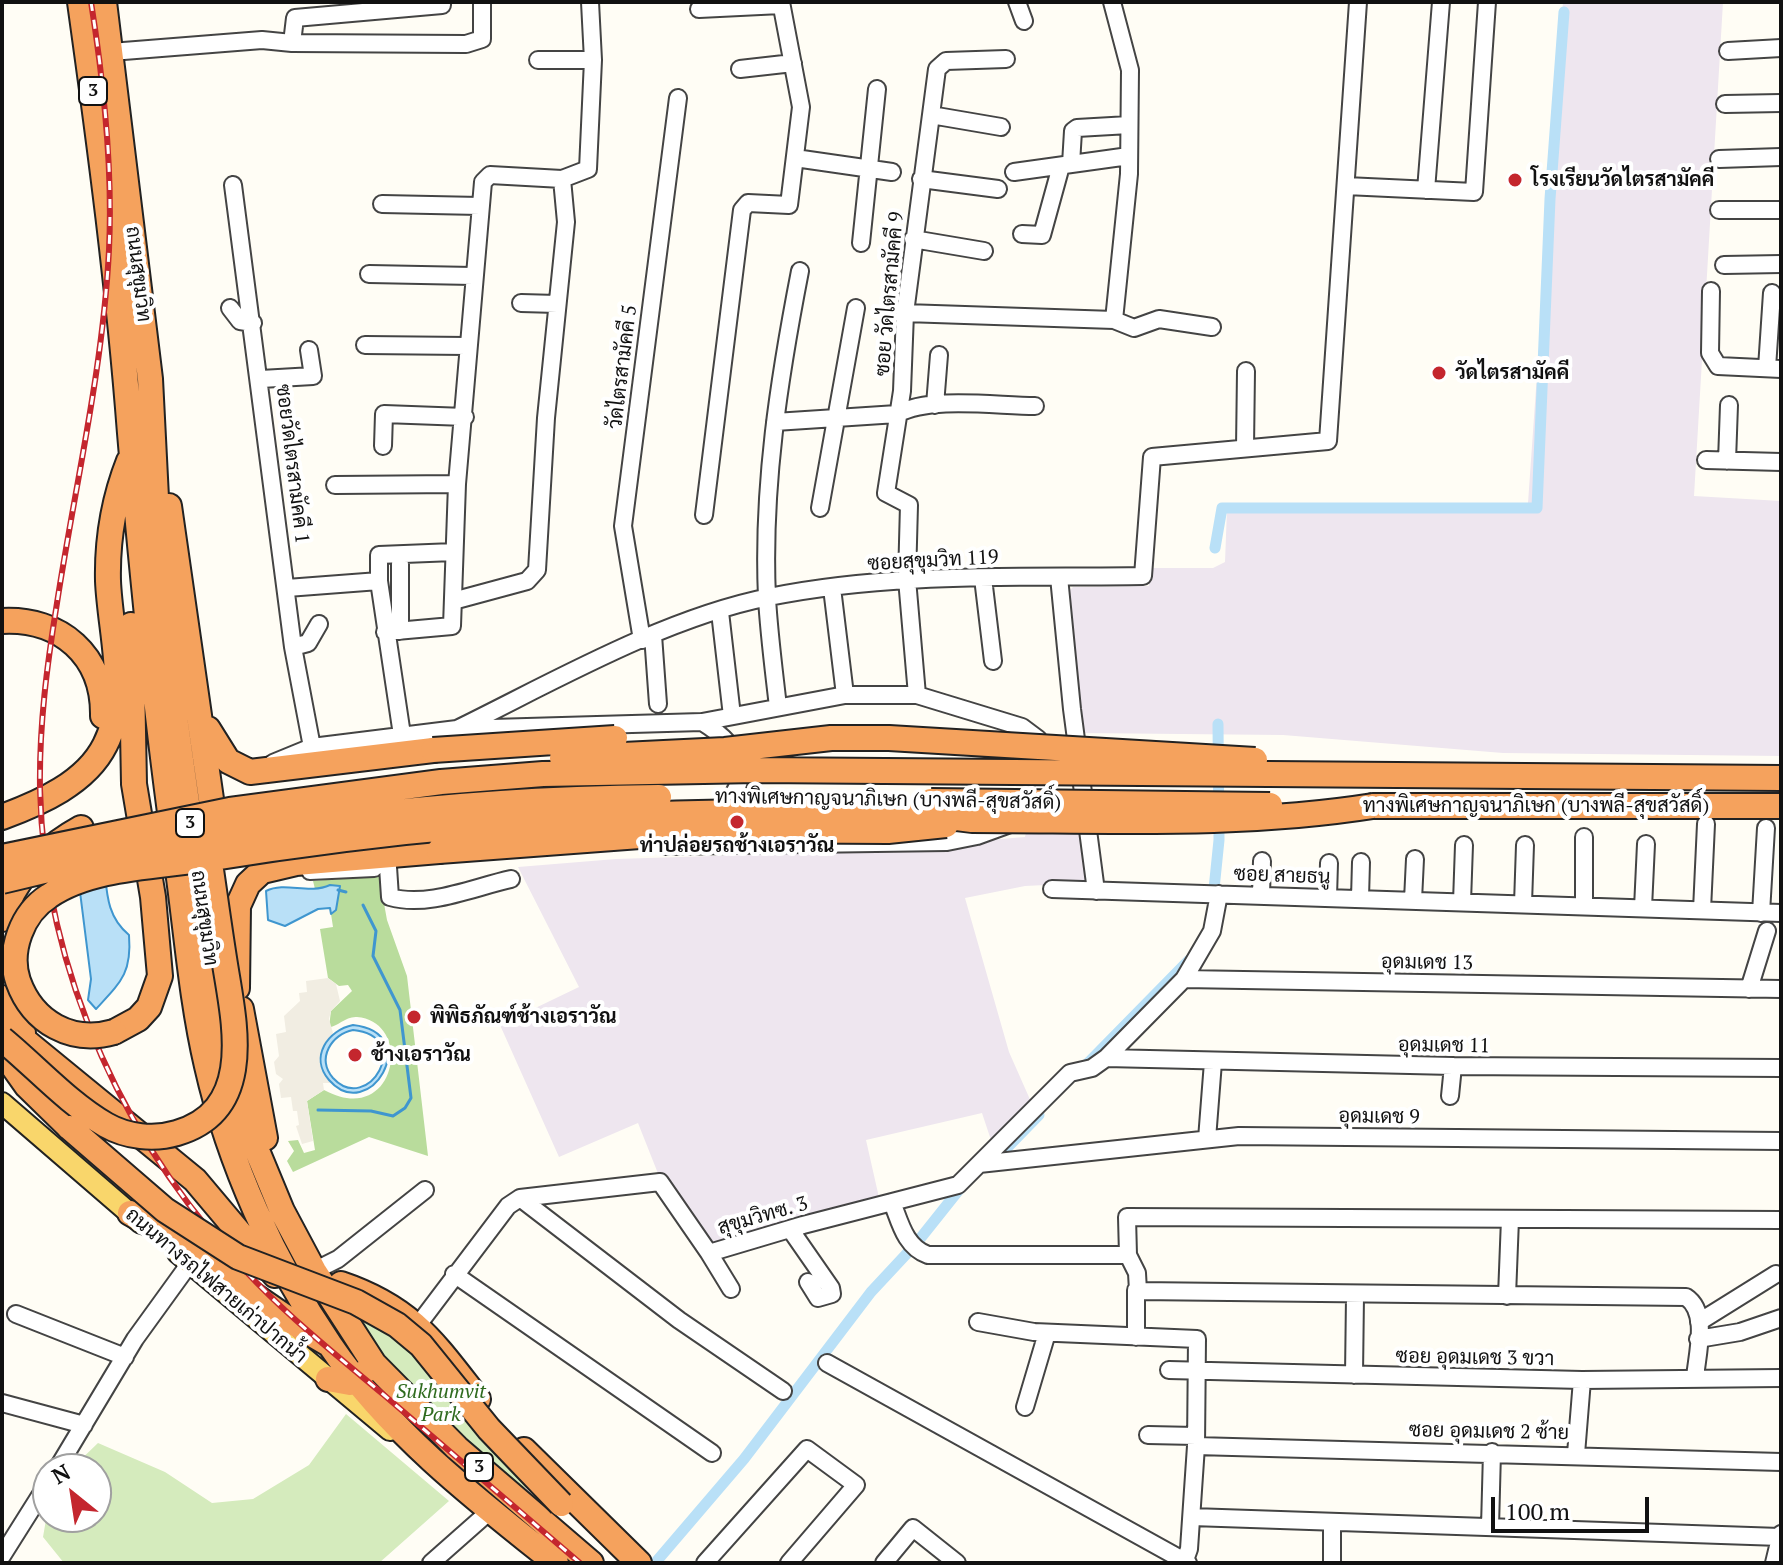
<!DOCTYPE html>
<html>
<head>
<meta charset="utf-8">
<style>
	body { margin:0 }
	#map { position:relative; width:1783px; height:1565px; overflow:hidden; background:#fffdf5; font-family:"PT Serif",serif }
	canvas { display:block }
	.frame { position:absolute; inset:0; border:4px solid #111; pointer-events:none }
	.north { position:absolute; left:32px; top:1453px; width:80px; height:80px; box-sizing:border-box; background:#fff; border:2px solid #a0a0a0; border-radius:50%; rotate:330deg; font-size:22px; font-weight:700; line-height:32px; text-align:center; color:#111 }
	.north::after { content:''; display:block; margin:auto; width:28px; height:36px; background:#c4262e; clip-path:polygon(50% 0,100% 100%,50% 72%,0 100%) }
	.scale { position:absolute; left:1491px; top:1497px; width:158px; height:36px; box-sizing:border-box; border:4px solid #111; border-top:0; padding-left:10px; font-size:24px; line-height:28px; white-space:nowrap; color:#111; -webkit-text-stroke:6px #fff; paint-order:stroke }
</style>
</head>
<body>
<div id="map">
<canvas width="1783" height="1565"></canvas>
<div class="frame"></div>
<div class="north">N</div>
<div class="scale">100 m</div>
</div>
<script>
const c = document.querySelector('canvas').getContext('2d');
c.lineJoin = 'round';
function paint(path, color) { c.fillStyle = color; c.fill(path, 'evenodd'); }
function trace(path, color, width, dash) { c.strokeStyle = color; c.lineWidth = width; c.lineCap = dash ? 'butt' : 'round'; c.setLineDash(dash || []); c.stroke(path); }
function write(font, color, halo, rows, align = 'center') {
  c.font = font + ' "PT Serif",Sarabun,serif'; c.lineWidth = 8; c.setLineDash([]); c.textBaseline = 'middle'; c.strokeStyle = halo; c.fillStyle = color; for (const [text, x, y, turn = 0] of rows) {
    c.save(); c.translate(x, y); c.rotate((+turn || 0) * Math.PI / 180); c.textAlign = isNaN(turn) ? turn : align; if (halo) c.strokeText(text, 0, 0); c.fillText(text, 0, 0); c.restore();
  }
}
const industrial = new Path2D(`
	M 1563,2 L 1723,2 L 1694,496 L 1781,501 L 1781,756 L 1503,753 L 1283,735 L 1079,733 L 1067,593 L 1073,587 L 1149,586 L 1150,568 L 1213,568 L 1225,562 L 1227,509 L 1528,503 Z
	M 1027,828 L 1081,828 L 1086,883 L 1025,886 L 965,898 L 1009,1052 L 1032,1104 L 992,1143 L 982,1113 L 866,1140 L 880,1202 L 709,1250 L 659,1176 L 638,1123 L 559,1157 L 500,1025 L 579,987 L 518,867 L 616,859 L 938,849 L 939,844 L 1025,837 Z`);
const green = new Path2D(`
	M 378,1313 L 534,1478 L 516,1498 L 345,1319 Z
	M 346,1414 L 449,1501 L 379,1563 L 64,1563 L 43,1537 L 48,1508 L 48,1517 L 96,1517 L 96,1469 L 71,1469 L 98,1443 L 165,1472 L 212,1503 L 253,1499 L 309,1465 Z`);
const forest = new Path2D(`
	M 379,876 L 387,920 L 407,976 L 428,1156 L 369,1137 L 293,1172 L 287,1161 L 294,1151 L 288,1141 L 298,1140 L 304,1153 L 315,1150 L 307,1101 L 324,1090 C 396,1129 415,1022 357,1017 C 346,1016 337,1027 329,1027 L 331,1011 L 352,991 L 348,985 L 339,986 L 328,978 L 320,929 L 333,927 L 331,914 L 336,910 L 340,886 L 315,889 L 313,881 Z`);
const plaza = new Path2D(`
	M 328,978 L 336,984 L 340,1001 L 331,1011 L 329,1019 L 333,1033 L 326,1041 L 325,1074 L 331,1083 L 323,1083 L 324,1090 L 307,1101 L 313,1141 L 302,1144 L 296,1126 L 299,1125 L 297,1111 L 293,1111 L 291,1097 L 281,1098 L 279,1084 L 283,1079 L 276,1074 L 274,1062 L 279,1056 L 276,1034 L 286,1032 L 284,1016 L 300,1001 L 299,993 L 307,992 L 306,981 Z`);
const water = new Path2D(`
	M 75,852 L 104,866 C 107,894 107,917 129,935 C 132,973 121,982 96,1009 L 88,1000 L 91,979 Z
	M 330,885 L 340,886 L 336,910 L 331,914 L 330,908 L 318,909 L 285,926 L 268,920 L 266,891 C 286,881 308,895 330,885 Z
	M 353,1025 C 425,1033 369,1126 329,1080 C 309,1057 328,1030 353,1025 ZM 353,1030 C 415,1036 368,1116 333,1078 C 316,1058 332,1034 353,1030 Z`);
const stream = new Path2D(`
	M 338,890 L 346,892
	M 318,1110 L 371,1111 L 393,1116 L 405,1108 L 411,1098 L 400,1010 L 373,956 L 376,931 L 363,905`);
const canal = new Path2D(`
	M 1215,548 L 1222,508 L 1537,508 L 1550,199 L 1564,12
	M 1214,889 L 1219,840 L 1218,724
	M 1083,1068 L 1189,960
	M 989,1159 L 1001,1154 L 1039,1115
	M 919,1240 L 966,1181
	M 655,1563 L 744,1459 L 871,1292 L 912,1248`);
const minor = new Path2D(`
	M 1017,2 L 1024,21
	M 699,9 L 781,5
	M 292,43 L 295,18 L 442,5
	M 1728,51 L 1781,48
	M 111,52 L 262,40 L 292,43 L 466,44 L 482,39 L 482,2
	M 538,60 L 593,60
	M 740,69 L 793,63
	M 1725,104 L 1781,103
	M 931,115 L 1001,127
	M 795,158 L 892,172
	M 1719,159 L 1781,157
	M 1071,164 L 1073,131 L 1077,128 L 1129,125
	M 1014,172 L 1129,156
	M 921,179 L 998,189
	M 233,185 L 293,647 L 312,747
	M 1346,186 L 1474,192 L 1487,2
	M 1426,190 L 1441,2
	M 382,204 L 480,206
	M 1719,210 L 1781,210
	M 1022,234 L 1042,235 L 1061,166
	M 913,239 L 984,251
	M 861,243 L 877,89
	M 1724,265 L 1781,264
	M 369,274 L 473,276
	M 1711,291 L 1710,353 L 1718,366 L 1781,369
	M 521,303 L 557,304
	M 230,308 L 240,321 L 253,323
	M 905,313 L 1114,320 L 1129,174 L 1130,70 L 1112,2
	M 1114,320 L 1134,328 L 1159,319 L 1212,327
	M 365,345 L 467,346
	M 1767,368 L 1772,293
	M 261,379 L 313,376 L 309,350
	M 935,405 L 939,355
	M 775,422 L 897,414 C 931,396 996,406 1035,406
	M 383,446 L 384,414 L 465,417
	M 1245,448 L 1246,371
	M 1706,460 L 1781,462
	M 1727,461 L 1729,405
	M 335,485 L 457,484
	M 820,508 L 856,308
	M 704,515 L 742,210 L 748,203 L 789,205 L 801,107 L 781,2
	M 1059,577 L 1072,709 L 1096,891
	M 983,578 L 993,661
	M 287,588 L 379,581
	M 832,588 L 845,695
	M 453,601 L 527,581 L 537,570 L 546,418 L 566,222 L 562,179
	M 720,612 L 732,716
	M 400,631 L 400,564
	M 385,632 L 452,626 L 457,484 L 483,182 L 490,175 L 562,179 L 588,169 L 593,60 L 590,2
	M 653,635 L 658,704
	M 642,640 L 623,526 L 678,98
	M 293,647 L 308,643 L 319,624
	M 917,695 L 907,579 L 909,505 L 886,493 L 902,391 L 905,313 L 937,69 L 946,61 L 1006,59
	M 778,707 C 774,671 769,634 767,598 C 762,487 779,379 800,271
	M 702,722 C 743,747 756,778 716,815
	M 457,729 C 553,682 664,618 769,597 C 891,572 1019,578 1143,576 L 1152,457 L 1328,441 L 1358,2
	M 402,735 L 379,581 L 379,555 L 454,552
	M 273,763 L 312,747 L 457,729 L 702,722 L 845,695 L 917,695 L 1022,727 L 1038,739 L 1048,762 L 1048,782 L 1031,807
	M 663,846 L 947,842 L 977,836 L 1010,824
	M 388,867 L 390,897 C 428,908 474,887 511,879
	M 310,871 L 374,868
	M 1052,889 L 1781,913
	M 1261,895 L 1262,861
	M 1328,897 L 1329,863
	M 1360,898 L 1361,862
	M 1413,900 L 1415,859
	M 1462,902 L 1464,845
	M 1523,904 L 1525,845
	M 1584,906 L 1584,837
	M 1643,908 L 1646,844
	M 1702,910 L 1706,824
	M 1761,913 L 1766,828
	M 1184,979 L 1212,931 L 1219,894
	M 1749,989 L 1767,931
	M 1106,1058 L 1453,1066 L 1781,1068
	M 1450,1096 L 1453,1066
	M 1207,1139 L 1213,1062
	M 979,1164 L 1239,1136 L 1781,1141
	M 520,1198 L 679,1320 L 783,1391
	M 892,1202 C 900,1222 905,1247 928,1255 L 1128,1255 L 1137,1273 L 1138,1291 L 1686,1297 C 1709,1312 1697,1354 1695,1378
	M 790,1229 L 831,1288 L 832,1294 L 818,1298 L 808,1282
	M 709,1253 L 731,1289
	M 1128,1255 L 1127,1217 L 1781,1220
	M 314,1271 L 338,1259 L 425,1190
	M 454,1274 L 712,1453
	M 1507,1296 L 1510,1219
	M 16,1314 L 125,1357
	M 978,1322 L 1034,1332 L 1197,1339 L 1196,1446 L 1189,1549 L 1184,1563
	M 1699,1322 L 1776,1274
	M 418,1325 L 508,1206 L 520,1198 L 660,1182 L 709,1253 L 803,1225 L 958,1185 L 1070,1073 L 1092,1068 L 1106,1058 L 1184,979 L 1781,989
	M 1136,1337 L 1136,1290
	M 1698,1339 L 1740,1332 L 1781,1318
	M 827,1363 L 1188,1563
	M 1169,1370 L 1582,1380 L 1781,1378
	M 1354,1375 L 1355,1296
	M 2,1403 L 84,1425
	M 1025,1407 L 1047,1333
	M 1148,1435 L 1196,1436
	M 1196,1446 L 1781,1462
	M 1576,1454 L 1582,1380
	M 57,1469 L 135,1339 L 190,1263
	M 1192,1517 L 1780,1537
	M 1332,1522 L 1332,1563
	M 1490,1527 L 1492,1452
	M 2,1556 L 48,1483
	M 431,1563 L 491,1510
	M 705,1563 L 807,1449 L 856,1485 L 789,1563
	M 884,1563 L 913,1528 L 957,1563
	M 1774,1563 L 1781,1534`);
const major = new Path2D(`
	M 2,1103 L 141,1223
	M 178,1253 L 390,1430`);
const highway = new Path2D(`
	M 80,2 C 100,145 119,289 130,433 C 142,575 156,715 176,856 C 186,925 191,998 207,1066 C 229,1163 274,1263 330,1345 C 388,1431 475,1499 556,1563
	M 104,2 L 150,379 L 159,557 L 171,689 L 216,1007 L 229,1070 L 246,1124 L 282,1211 L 314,1271 L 374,1364 L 457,1448 L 591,1563
	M 169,506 L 216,834
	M 2,621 C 60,618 104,655 103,716
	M 208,729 L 228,761 L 250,772 L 433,750
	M 1373,806 L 1781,806
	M 2,817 C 40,803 86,783 105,745 C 130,697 110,632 108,581 C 107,539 114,499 129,461
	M 2,919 C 14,877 45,848 81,828
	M 237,988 L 238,906 L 248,884 L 262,871 L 296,863 L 439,851
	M 2,998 L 23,1033
	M 241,1009 L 265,1138
	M 2,1022 L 195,1180 L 275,1275
	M 114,1032 L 138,1019 L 149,1007 L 160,976 L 153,897 L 134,784 L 131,625
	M 2,1051 L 27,1086 L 70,1128
	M 130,1213 C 200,1251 258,1304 327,1343
	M 341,1284 C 412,1308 434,1343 478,1399
	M 328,1379 L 350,1383 L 363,1373
	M 524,1450 L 639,1563`);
const rail = new Path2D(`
	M 91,2 C 104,84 113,167 109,250 C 103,369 75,486 57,603 C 47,665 39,726 40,789 C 44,973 128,1153 257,1283 C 296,1323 341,1359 384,1395 C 449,1451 515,1507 580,1563`);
const highwayBridge = new Path2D(`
	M 433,750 L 615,738
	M 562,758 L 725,750 L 831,738 L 889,738 L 1255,760
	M 931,801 L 1270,805
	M 439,851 L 720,830 L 888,831 L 946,825
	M 2,857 L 230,810 L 441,782 L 543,774 L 757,770 L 1781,778
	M 2,881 C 218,828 436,799 659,797
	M 114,1032 C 72,1044 33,1023 18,981 C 8,951 22,913 49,896 C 91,867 157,867 207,859 C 384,830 563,814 743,812 C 820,811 896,809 972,820 C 1107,820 1240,827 1373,806
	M 2,1039 C 36,1067 68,1103 106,1125 C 127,1137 154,1140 177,1133 C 258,1109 233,1018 224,958 C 218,920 213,882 207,843
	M 70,1128 L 165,1210 L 238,1257 L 356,1302 L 397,1325 L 421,1345 L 489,1429 L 561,1504`);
const markers = [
	[1515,180,8,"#c4262e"],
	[1439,373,8,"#c4262e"],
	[737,822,8,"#c4262e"],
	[414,1017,8,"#c4262e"],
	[355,1055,8,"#c4262e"]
];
const shields = [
	[93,91,28],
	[190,823,28],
	[479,1467,28]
];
const shieldNames = [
	["3",93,91],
	["3",190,823],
	["3",479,1467]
];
const poiNames = [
	["โรงเรียนวัดไตรสามัคคี",1531,180],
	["วัดไตรสามัคคี",1455,373],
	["ท่าปล่อยรถช้างเอราวัณ",737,846,"center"],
	["พิพิธภัณฑ์ช้างเอราวัณ",430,1017],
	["ช้างเอราวัณ",371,1055]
];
const streetNames = [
	["ถนนสุขุมวิท",138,274,83],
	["ซอย วัดไตรสามัคคี 9",890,294,-85],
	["วัดไตรสามัคคี 5",623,367,-83],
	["ซอยวัดไตรสามัคคี 1",292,464,83],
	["ซอยสุขุมวิท 119",933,561,-3],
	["ทางพิเศษกาญจนาภิเษก (บางพลี-สุขสวัสดิ์)",888,800,1],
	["ทางพิเศษกาญจนาภิเษก (บางพลี-สุขสวัสดิ์)",1536,806],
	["ซอย สายธนู",1282,876,2],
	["ถนนสุขุมวิท",204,918,82],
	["อุดมเดช 13",1427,963,1],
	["อุดมเดช 11",1444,1046,1],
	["อุดมเดช 9",1379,1117,1],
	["สุขุมวิทซ. 3",763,1216,-16],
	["ถนนทางรถไฟสายเก่าปากน้ำ",216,1286,40],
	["ซอย อุดมเดช 3 ขวา",1475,1358,1],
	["ซอย อุดมเดช 2 ซ้าย",1489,1432,1]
];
const parkNames = [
	["Sukhumvit",441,1392],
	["Park",441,1415]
];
paint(industrial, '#eee6ef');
paint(green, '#d5ebbd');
paint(forest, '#b9dc9c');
paint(plaza, '#f1ede2');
paint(water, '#b9e0f7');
trace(water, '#3f96cf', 2);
trace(stream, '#3f96cf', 3);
trace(canal, '#b9e0f7', 11);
trace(minor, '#444', 20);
trace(major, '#222', 24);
trace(highway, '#222', 28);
trace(minor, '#fff', 16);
trace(major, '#f9d66b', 20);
trace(highway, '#f5a25d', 24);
trace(rail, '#c4262e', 6);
trace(rail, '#fff', 3, [9]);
trace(highwayBridge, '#222', 28, []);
trace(highwayBridge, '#f5a25d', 24);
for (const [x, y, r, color] of markers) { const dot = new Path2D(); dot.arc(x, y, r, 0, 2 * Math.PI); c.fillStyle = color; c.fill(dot); trace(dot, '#fff', 3); }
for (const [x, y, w] of shields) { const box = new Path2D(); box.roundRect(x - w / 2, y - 14, w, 28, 6); c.fillStyle = '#fff'; c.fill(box); trace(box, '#111', 2); }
write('bold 18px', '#111', null, shieldNames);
write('bold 20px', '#111', '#fff', poiNames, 'left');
write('20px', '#111', '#fff', streetNames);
write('italic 20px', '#2f6b1f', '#fff', parkNames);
</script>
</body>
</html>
